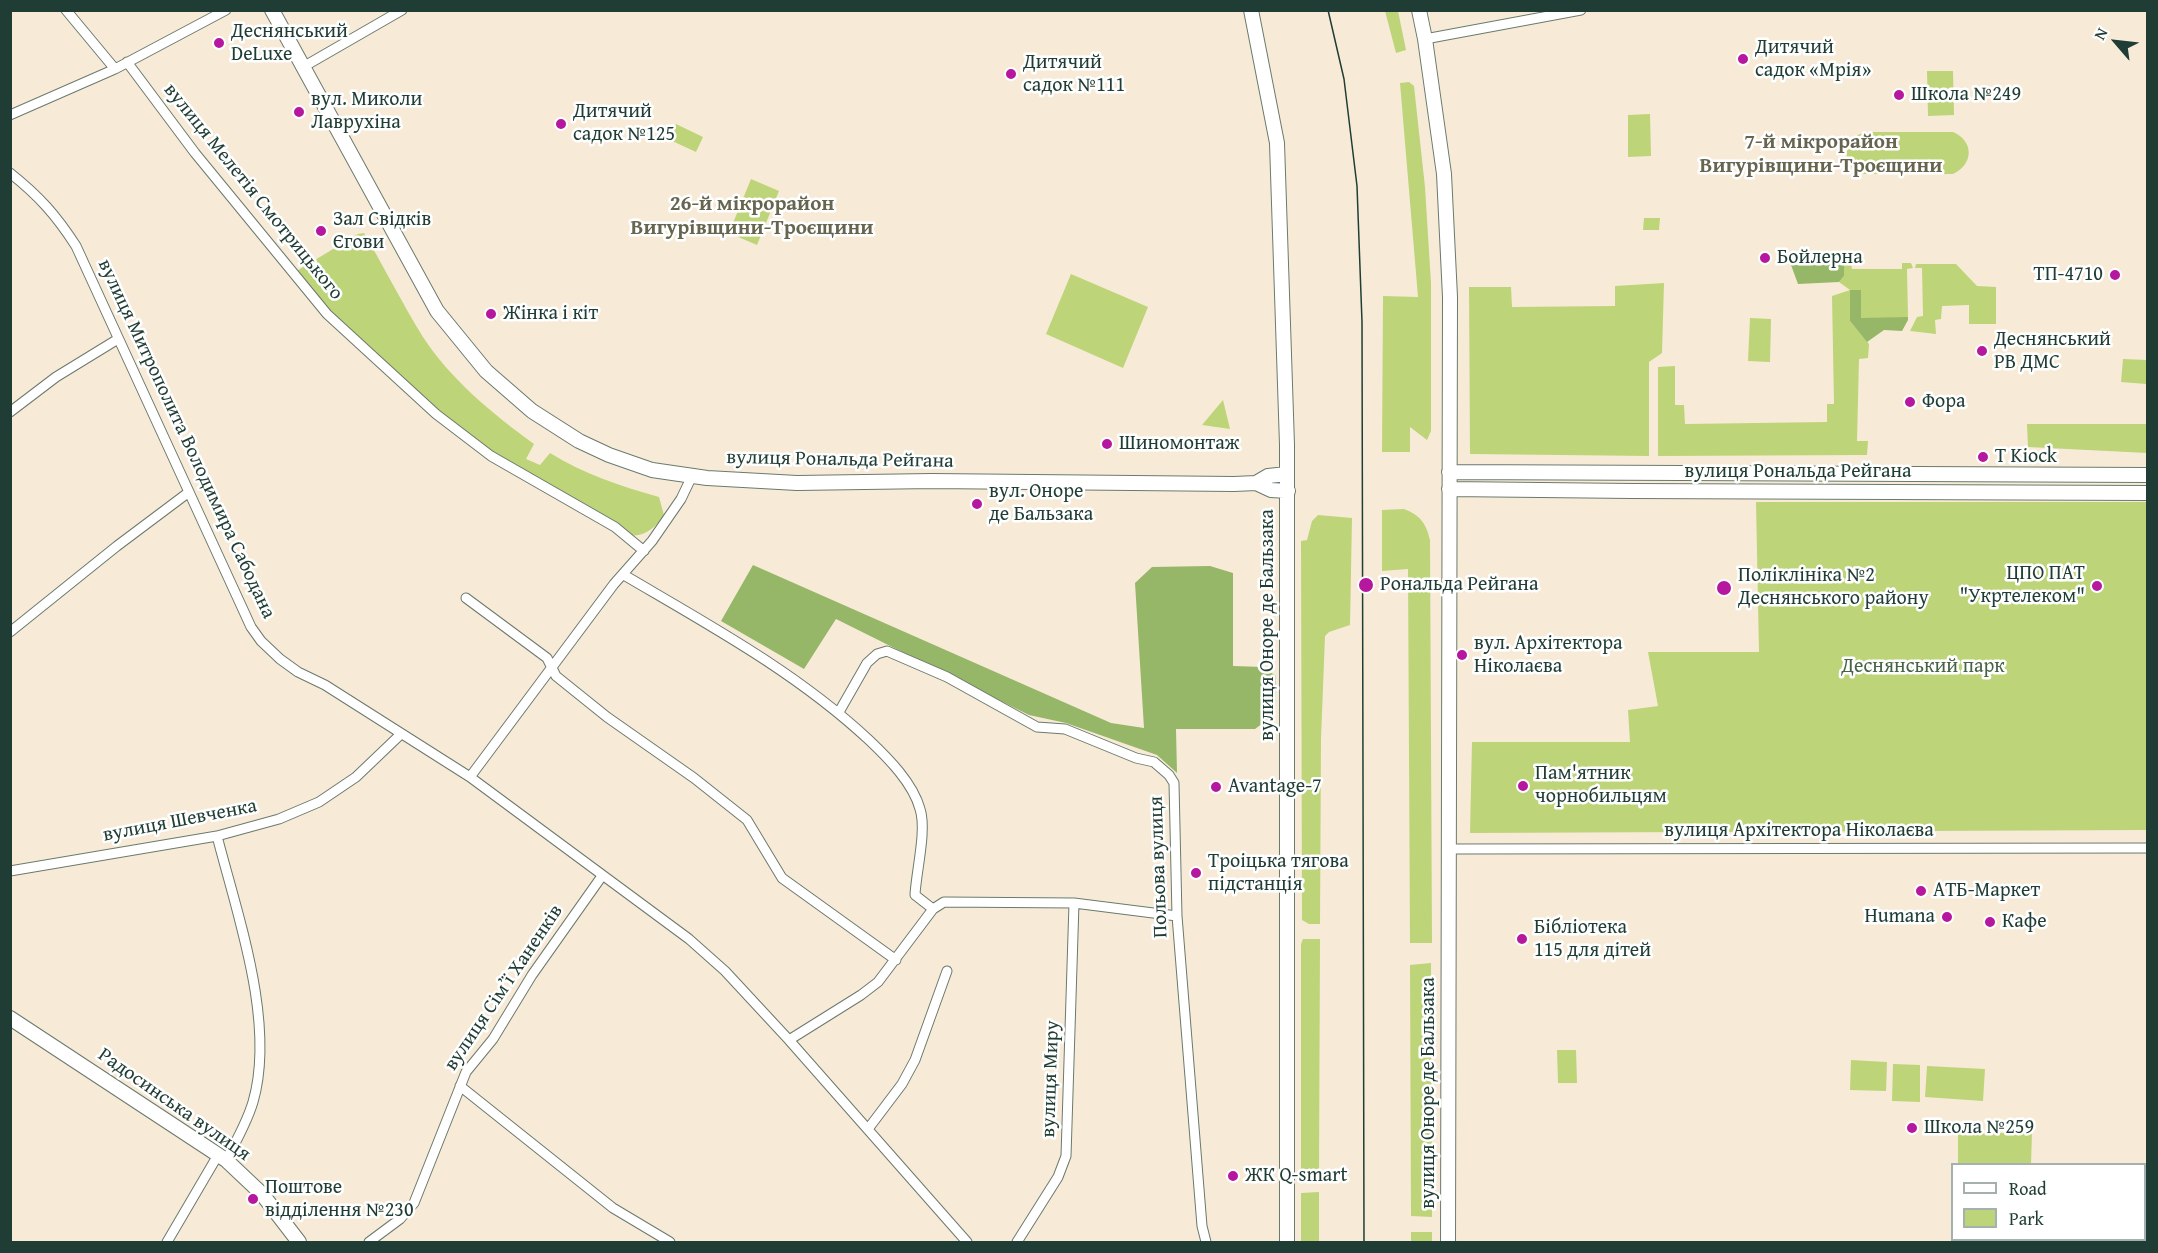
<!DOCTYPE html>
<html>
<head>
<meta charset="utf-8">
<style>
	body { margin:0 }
	#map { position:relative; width:2158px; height:1253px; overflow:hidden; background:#f7ebd8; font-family:"Gentium Book Plus",serif }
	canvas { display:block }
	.frame { position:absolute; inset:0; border:12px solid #1f3d34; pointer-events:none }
	.legend { position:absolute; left:1951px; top:1163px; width:195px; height:78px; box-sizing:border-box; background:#fff; border:2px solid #a5b1ae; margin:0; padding:8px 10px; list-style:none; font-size:18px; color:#1f3d34 }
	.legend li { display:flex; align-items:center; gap:12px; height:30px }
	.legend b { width:30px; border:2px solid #a5b1ae }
	.north { position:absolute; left:2086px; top:12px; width:60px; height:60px; -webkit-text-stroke:4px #fff; paint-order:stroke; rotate:298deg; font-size:16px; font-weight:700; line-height:24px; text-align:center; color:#1f3d34 }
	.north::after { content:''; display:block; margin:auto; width:21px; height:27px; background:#1f3d34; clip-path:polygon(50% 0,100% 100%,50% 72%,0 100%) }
</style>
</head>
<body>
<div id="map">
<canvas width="2158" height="1253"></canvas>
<div class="frame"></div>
<ul class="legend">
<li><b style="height:8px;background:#fff"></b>Road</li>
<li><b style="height:16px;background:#bed478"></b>Park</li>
</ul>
<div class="north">N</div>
</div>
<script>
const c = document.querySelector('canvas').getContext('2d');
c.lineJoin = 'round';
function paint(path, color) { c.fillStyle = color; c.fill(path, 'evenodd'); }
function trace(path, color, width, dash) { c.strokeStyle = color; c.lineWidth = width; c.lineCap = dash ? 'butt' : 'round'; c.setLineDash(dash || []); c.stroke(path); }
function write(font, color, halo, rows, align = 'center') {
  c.font = font + ' "Gentium Book Plus",serif'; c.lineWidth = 5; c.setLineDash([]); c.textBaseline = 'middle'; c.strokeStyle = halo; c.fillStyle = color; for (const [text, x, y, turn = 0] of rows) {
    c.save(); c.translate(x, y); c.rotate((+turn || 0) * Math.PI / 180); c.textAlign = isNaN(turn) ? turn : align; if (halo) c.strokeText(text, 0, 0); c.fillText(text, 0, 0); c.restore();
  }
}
const green = new Path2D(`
	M 1385,11 L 1398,11 L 1406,50 L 1396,53 Z
	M 1927,71 L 1953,71 L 1954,115 L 1928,116 Z
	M 1409,82 L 1414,86 L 1425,187 L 1431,283 L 1431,431 L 1427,440 L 1410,427 L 1410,452 L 1382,452 L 1383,296 L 1418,297 L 1400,83 Z
	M 1650,114 L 1651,156 L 1628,157 L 1628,115 Z
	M 676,124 L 703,137 L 696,152 L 668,139 Z
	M 1867,132 L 1953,132 C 1974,141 1974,164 1953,174 L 1861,174 C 1839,163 1843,136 1867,132 Z
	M 751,179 L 779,191 L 757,245 L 729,233 Z
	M 1644,218 L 1660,218 L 1659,230 L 1643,230 Z
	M 364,233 C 384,267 402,303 423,337 C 451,380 493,414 534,444 L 526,459 L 540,465 L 550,453 C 584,474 620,486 659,497 L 664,515 C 656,527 644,538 629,535 L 492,454 L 437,412 L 329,313 L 295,272 L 358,234 Z
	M 1844,263 L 1851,263 L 1852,269 L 1902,269 L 1902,263 L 1911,263 L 1913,268 L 1907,269 L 1908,317 L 1906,318 L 1861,318 L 1850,321 L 1869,344 L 1868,358 L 1859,359 L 1857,441 L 1868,441 L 1867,455 L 1658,456 L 1658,367 L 1675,366 L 1675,405 L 1684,405 L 1685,424 L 1827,422 L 1827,404 L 1834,404 L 1832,296 L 1850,290 L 1839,282 L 1844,276 Z
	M 1916,264 L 1956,264 L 1977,286 L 1996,287 L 1996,324 L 1969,324 L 1969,305 L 1942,306 L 1941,319 L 1935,320 L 1936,334 L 1910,331 L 1917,317 L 1923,316 L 1922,268 L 1915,268 Z
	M 1071,274 L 1148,307 L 1123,368 L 1046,334 Z
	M 1664,283 L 1662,353 L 1649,362 L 1649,456 L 1470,454 L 1469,287 L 1511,287 L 1512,307 L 1615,306 L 1615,286 Z
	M 1750,318 L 1771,319 L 1770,362 L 1748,361 Z
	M 2123,359 L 2147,360 L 2146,384 L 2121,382 Z
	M 1223,400 L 1230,429 L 1202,425 Z
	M 2027,424 L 2147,424 L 2147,453 L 2028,447 Z
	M 1756,502 L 2147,502 L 2147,830 L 1470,833 L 1472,742 L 1630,742 L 1628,710 L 1658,706 L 1648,652 L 1759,652 Z
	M 1404,509 C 1420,515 1426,523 1430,540 L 1432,943 L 1410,943 L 1408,569 L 1382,571 L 1382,510 Z
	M 1318,515 L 1352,518 L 1350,625 L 1329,632 L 1325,636 L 1321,739 L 1320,924 L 1309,924 L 1302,920 L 1301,541 L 1307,540 L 1312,521 Z
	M 1303,939 L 1320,939 L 1319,1179 L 1305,1179 L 1301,1176 L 1301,944 Z
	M 1431,963 L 1432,1217 L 1411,1216 L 1410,965 Z
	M 1557,1050 L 1576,1050 L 1577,1083 L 1558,1083 Z
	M 1851,1060 L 1887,1062 L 1886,1091 L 1850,1090 Z
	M 1893,1064 L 1920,1065 L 1920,1102 L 1892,1101 Z
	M 1927,1066 L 1985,1069 L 1983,1101 L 1925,1097 Z
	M 1958,1133 L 2032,1133 L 2031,1164 L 1958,1164 Z
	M 1319,1192 L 1319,1242 L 1301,1242 L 1301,1193 Z
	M 1411,1232 L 1432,1232 L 1432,1242 L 1411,1242 Z
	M 1958,1240 L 2031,1240 L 2031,1242 L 1958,1242 Z`);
const forest = new Path2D(`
	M 1844,263 L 1844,276 L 1839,282 L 1798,284 L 1791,265 Z
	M 1850,290 L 1861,290 L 1861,318 L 1908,317 L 1908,320 L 1902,331 L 1884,330 L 1867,342 L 1850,321 Z
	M 753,565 L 1111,723 L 1144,728 L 1135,583 L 1152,567 L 1210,566 L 1233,573 L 1233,666 L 1263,667 L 1276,676 L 1275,714 L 1255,729 L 1176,729 L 1177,773 L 1157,755 L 1066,723 L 1029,715 L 836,619 L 804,669 L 721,621 Z`);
const street = new Path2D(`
	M 66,10 L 115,69
	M 1425,39 L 1581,10
	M 127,62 L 195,153 L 327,314 L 436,414 L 491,456 L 615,527 L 644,551
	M 303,67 L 402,10
	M 10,115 L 115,69 L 226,10
	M 10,173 C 39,196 56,215 76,246 L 251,627 L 261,641 L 280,659 L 298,672 L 325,685 L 470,777 L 689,939 L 725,971 L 789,1040 L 967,1242
	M 10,412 L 56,377 L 118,339
	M 624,575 C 709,625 796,672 869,740 C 888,758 913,783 920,809 C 927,830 916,872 915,895 L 933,909
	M 466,598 L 547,658 L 556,676 L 607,717 L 694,778 L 747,820 L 782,878 L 896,960
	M 10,632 L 117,546 L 189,492
	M 839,712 L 867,663 L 877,654 L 887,651 L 947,677 L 1037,727 L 1065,729 L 1136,758 L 1154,762 L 1169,775 L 1174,783 L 1177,916 L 1202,1226 L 1206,1242
	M 470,777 L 614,584 L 652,541 L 681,499 L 692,476
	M 217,836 C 237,914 276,1023 253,1102 C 247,1122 236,1142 226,1160
	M 1450,849 L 2148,848
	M 10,871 L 217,836 L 279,819 L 319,802 L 356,777 L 401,734
	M 789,1040 L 861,995 L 878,982 L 933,909 L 944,902 L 1074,903 L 1177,916
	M 460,1086 L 613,1208 L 670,1242
	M 868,1129 L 902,1084 L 915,1060 L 947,971
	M 167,1242 L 218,1155
	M 369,1242 L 400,1219 L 414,1203 L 466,1072 L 493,1039 L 532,975 L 602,876
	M 1017,1242 L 1058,1177 L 1066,1156 L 1074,903`);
const secondary = new Path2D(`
	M 272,10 L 437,311 L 486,371 L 532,411 L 579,441 L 609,455 L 652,470 L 707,478 L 797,483 L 932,481 L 1234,484 L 1256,483 L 1268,476 L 1287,474
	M 1251,10 L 1277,143 L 1287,445 L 1287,1242
	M 1419,10 L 1425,39 L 1444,174 L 1450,297 L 1448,1242
	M 1449,472 L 2148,475
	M 1256,483 L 1271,490 L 1288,491
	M 1449,489 L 1632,491 L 2148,493
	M 10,1018 L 226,1160 L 262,1194 L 299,1242`);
const tram = new Path2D(`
	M 1328,10 L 1344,79 L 1357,186 L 1362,322 L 1364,1242`);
const markers = [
	[219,43,6,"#b5179e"],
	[1743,59,6,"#b5179e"],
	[1011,74,6,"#b5179e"],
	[1899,95,6,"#b5179e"],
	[299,112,6,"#b5179e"],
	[561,124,6,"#b5179e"],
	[321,231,6,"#b5179e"],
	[1765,258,6,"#b5179e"],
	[2115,275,6,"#b5179e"],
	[491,314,6,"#b5179e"],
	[1982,351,6,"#b5179e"],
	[1910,402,6,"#b5179e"],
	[1107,444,6,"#b5179e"],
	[1983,457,6,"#b5179e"],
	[977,504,6,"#b5179e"],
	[1366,585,8,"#b5179e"],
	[2097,586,6,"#b5179e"],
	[1724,588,8,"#b5179e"],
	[1462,655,6,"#b5179e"],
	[1523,786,6,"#b5179e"],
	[1216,787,6,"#b5179e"],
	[1196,873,6,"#b5179e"],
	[1921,891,6,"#b5179e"],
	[1947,917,6,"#b5179e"],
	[1990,922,6,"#b5179e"],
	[1522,939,6,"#b5179e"],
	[1912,1128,6,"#b5179e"],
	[1233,1176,6,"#b5179e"],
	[253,1199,6,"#b5179e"]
];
const poiNames = [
	["Деснянський",231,32],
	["DeLuxe",231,55],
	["Дитячий",1755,48],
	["садок «Мрія»",1755,71],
	["Дитячий",1023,63],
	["садок №111",1023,86],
	["Школа №249",1911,95],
	["вул. Миколи",311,100],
	["Лаврухіна",311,123],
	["Дитячий",573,112],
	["садок №125",573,135],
	["Зал Свідків",333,220],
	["Єгови",333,243],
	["Бойлерна",1777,258],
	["ТП-4710",2103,275,"right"],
	["Жінка і кіт",503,314],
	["Деснянський",1994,340],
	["РВ ДМС",1994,363],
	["Фора",1922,402],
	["Шиномонтаж",1119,444],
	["T Kiock",1995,457],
	["вул. Оноре",989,492],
	["де Бальзака",989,515],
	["ЦПО ПАТ",2085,574,"right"],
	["\"Укртелеком\"",2085,597,"right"],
	["Поліклініка №2",1738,576],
	["Деснянського району",1738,599],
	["Рональда Рейгана",1380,585],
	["вул. Архітектора",1474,644],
	["Ніколаєва",1474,667],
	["Пам'ятник",1535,774],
	["чорнобильцям",1535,797],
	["Avantage-7",1228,787],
	["Троiцька тягова",1208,862],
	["пiдстанцiя",1208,885],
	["АТБ-Маркет",1933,891],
	["Humana",1935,917,"right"],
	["Кафе",2002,922],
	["Бібліотека",1534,928],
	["115 для дітей",1534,951],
	["Школа №259",1924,1128],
	["ЖК Q-smart",1245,1176],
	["Поштове",265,1188],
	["відділення №230",265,1211]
];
const streetNames = [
	["вулиця Мелетія Смотрицького",253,192,51],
	["вулиця Митрополита Володимира Сабодана",186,439,65],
	["вулиця Рональда Рейгана",840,460,1],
	["вулиця Рональда Рейгана",1798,472],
	["вулиця Оноре де Бальзака",1268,625,-90],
	["вулиця Шевченка",180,821,-11],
	["вулиця Архітектора Ніколаєва",1799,831],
	["Польова вулиця",1159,867,-92],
	["вулиця Сімʼї Ханенків",504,988,-56],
	["вулиця Миру",1051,1079,-88],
	["вулиця Оноре де Бальзака",1429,1093,-90],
	["Радосинська вулиця",174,1105,35]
];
const parkNames = [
	["Деснянський парк",1923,667]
];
const neighbourhoodNames = [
	["7-й мікрорайон",1821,143],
	["Вигурівщини-Троєщини",1821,167],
	["26-й мікрорайон",752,205],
	["Вигурівщини-Троєщини",752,229]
];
paint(green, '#bed478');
paint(forest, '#96b668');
trace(street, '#6b7a6d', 11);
trace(secondary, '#6b7a6d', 16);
trace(street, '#fff', 9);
trace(secondary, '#fff', 14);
trace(tram, '#1f3d34', 1.5);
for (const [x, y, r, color] of markers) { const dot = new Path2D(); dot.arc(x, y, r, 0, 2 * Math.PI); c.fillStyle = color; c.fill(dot); trace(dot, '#fff', 2); }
write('20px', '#1f3d34', '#fff', poiNames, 'left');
write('20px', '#1f3d34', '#fff', streetNames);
write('20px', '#476345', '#fff', parkNames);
write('bold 21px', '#656550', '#fff', neighbourhoodNames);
</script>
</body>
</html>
